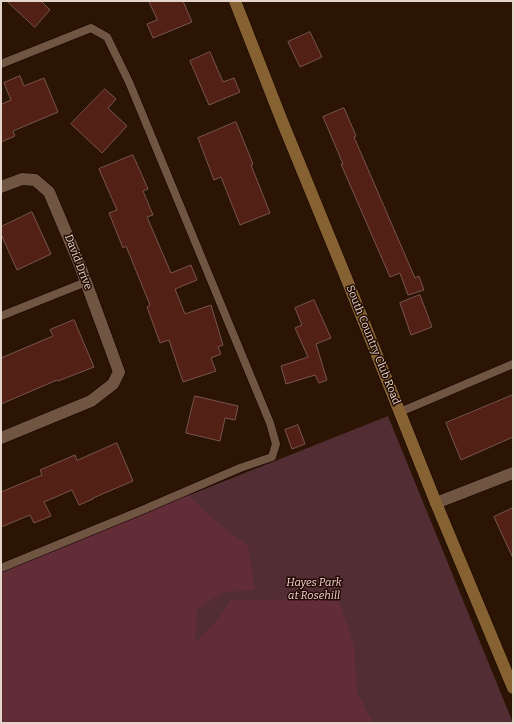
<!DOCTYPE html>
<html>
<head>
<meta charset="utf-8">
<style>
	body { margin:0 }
	#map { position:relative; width:514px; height:724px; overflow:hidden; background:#2b1403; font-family:Bitter,serif }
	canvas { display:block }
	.frame { position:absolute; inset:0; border:2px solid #e5d4ca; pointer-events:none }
</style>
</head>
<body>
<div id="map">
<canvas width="514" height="724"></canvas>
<div class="frame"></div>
</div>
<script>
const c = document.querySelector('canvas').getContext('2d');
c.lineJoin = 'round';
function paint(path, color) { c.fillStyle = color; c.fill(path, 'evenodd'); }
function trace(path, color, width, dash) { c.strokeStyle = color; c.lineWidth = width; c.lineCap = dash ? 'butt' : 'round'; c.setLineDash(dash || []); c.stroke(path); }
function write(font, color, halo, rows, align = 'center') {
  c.font = font + ' Bitter,serif'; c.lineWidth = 3; c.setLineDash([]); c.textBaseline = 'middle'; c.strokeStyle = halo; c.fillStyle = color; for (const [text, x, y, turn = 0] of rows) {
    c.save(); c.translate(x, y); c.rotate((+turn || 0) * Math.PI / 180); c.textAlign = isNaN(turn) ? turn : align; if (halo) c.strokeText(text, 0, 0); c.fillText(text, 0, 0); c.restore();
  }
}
const green = new Path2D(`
	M 388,416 L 513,723 L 1,723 L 1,570 Z`);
const forest = new Path2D(`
	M 188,495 C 207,514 226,531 248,545 L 255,589 L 222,593 L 197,610 L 195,643 L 219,619 L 231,600 L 338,599 L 354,646 L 357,692 L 373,723 L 1,723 L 1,570 Z`);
const building = new Path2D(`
	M 7,1 L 41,1 L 50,10 L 35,27 Z
	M 149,1 L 183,1 L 192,22 L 153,38 L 147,24 L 157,20 Z
	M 310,32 L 322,57 L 300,67 L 288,42 Z
	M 210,52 L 223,82 L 234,78 L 240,92 L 209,105 L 190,61 Z
	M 20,76 L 24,86 L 44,78 L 58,112 L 13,131 L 15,136 L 1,142 L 1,103 L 2,104 L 11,100 L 4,83 Z
	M 105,89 L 116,99 L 108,108 L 127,126 L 102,153 L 71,124 Z
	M 344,108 L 356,136 L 354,137 L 415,278 L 419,276 L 424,290 L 408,295 L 400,273 L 390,277 L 341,164 L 343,164 L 323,117 Z
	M 236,122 L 253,164 L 251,165 L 270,213 L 240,225 L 221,177 L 214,180 L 198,138 Z
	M 133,155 L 148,189 L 143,191 L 153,215 L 147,217 L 171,273 L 191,265 L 197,280 L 175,289 L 185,314 L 211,305 L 223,345 L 218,347 L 221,354 L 211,358 L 216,371 L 183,382 L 169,340 L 160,343 L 147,307 L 150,305 L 126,246 L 123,248 L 109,213 L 117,210 L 99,169 Z
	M 32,212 L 51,254 L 17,270 L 1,234 L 1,227 Z
	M 420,295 L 432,327 L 411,335 L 400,303 Z
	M 314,300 L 331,338 L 316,344 L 327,380 L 319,383 L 315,375 L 286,384 L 281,366 L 308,357 L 295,328 L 302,325 L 295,308 Z
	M 74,320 L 94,367 L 58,381 L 57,380 L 1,404 L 1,358 L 53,336 L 50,330 Z
	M 513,395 L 513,437 L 461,460 L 446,423 Z
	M 195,396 L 238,406 L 235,420 L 225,418 L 220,441 L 186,433 Z
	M 298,425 L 305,444 L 292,449 L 285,430 Z
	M 117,443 L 133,481 L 93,498 L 93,499 L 79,505 L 72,490 L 44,502 L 51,516 L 34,523 L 30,515 L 1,527 L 1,492 L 42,475 L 40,470 L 75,455 L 77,460 Z
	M 513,508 L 513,558 L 494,517 Z`);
const lane = new Path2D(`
	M 1,64 L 91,28 L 107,37 L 129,82 L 270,423 L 276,444 L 272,457 L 240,468 L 140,511 L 1,568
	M 1,316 L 86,282
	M 400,412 L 513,364`);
const street = new Path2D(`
	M 1,187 L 22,179 L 35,180 L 49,192 L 79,263 L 119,372 L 113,384 L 91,401 L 1,438
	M 436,503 L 513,473`);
const secondary = new Path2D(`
	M 235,1 L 282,121 L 345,275 L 436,503 L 513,688`);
const streetNames = [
	["David Drive",78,262,69],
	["South Country Club Road",373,345,68]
];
const parkNames = [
	["Hayes Park",314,583],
	["at Rosehill",314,596]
];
paint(green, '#522e34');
paint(forest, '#632d38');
paint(building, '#532016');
trace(building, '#77554e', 1);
trace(lane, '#120100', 9);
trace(street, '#120100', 13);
trace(secondary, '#120100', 13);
trace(lane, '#715543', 8);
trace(street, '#715543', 12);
trace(secondary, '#866232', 12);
write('11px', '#e5d4ca', '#210b00', streetNames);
write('italic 11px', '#f7d1d6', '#210b00', parkNames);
</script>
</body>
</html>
